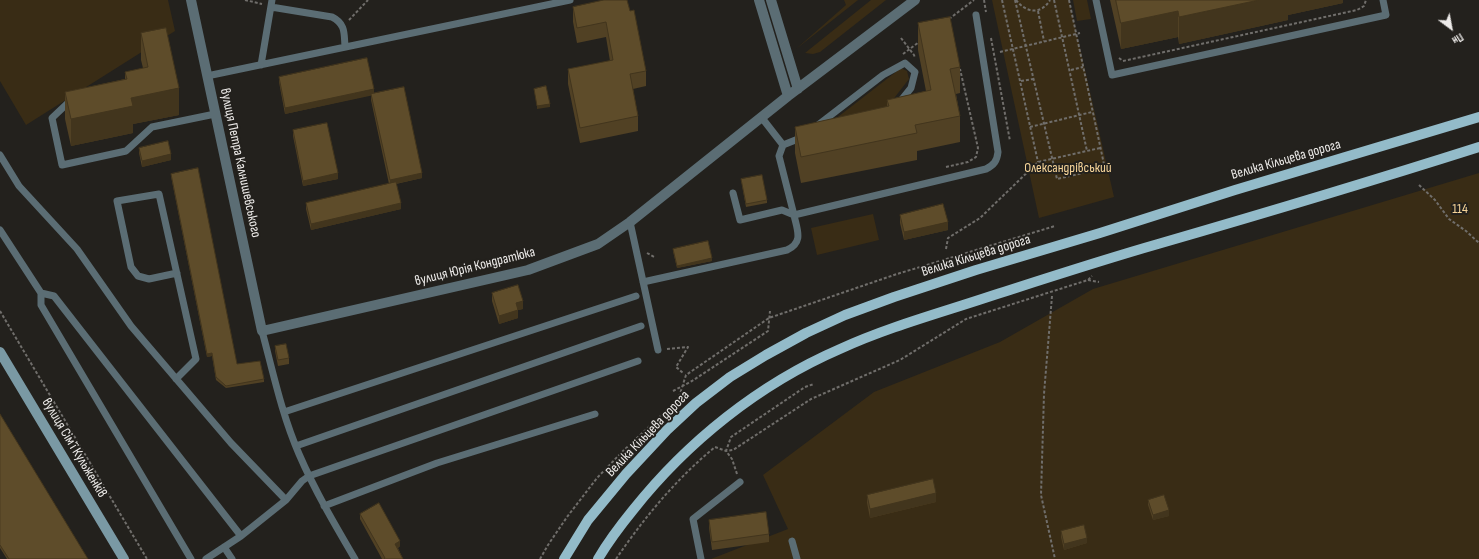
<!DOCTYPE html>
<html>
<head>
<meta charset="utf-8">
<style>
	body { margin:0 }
	#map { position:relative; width:1479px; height:559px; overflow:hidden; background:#23211d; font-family:"Sofia Sans Condensed",sans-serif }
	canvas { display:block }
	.north { position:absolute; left:1431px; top:8px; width:40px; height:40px; -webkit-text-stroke:3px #23211d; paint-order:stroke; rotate:148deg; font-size:11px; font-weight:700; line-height:16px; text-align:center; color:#edebe9 }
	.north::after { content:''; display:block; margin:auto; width:14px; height:18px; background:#edebe9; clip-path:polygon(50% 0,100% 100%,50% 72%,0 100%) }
</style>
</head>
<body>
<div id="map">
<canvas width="1479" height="559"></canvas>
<div class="north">Пн</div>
</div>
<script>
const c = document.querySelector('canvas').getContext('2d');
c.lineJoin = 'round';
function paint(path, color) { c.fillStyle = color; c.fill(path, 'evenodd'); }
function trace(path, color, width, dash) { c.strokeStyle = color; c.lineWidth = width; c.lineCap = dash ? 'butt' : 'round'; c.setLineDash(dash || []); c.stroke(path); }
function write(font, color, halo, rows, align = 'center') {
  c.font = font + ' "Sofia Sans Condensed",sans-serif'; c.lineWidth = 4; c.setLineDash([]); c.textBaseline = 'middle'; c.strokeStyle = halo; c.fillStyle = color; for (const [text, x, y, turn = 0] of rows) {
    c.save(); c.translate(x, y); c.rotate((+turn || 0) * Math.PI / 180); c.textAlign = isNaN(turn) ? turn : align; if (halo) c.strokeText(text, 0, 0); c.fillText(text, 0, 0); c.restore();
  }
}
const green = new Path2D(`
	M 0,0 L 168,0 L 175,31 L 26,125 L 0,81 Z
	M 844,0 L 858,0 L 796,49 L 846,5 Z
	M 871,0 L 886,0 L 820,52 L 813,54 L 805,53 Z
	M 992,0 L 1069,0 L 1114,197 L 1039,218 Z
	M 1073,0 L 1087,0 L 1091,19 L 1077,21 Z
	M 901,68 L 907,71 L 909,79 L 881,115 L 821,130 Z
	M 1479,173 L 1479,559 L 711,559 L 788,529 L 763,475 L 874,392 L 1000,342 L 1093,289 Z
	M 873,214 L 879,240 L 817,255 L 811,228 Z`);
const path = new Path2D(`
	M 245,0 L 262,4
	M 984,0 L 986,12
	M 1002,0 L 1038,162
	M 1015,0 L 1057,179 L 1083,173
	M 1016,0 C 1026,13 1041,15 1050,0
	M 1054,0 L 1087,151
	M 1069,0 L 1105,169
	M 1038,11 L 1044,41
	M 949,19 L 974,0
	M 349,20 L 368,0
	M 901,38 L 914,55 L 915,58
	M 991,38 L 1010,141
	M 1000,52 L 1080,33
	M 903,54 L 919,42
	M 1119,58 L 1123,61 L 1357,10 L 1364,6 L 1366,0
	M 1071,70 L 1083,67
	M 1021,81 L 1033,79
	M 1030,127 L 1092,112
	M 946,167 L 968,162 L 976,157 L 978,148 L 960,69
	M 1419,185 L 1435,200 L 1449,219 L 1466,231 L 1479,243
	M 946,249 L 948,238 L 980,218 L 1038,162 L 1100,148
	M 647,253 L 654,257
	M 1088,280 L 1099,282
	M 1052,296 L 1044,394 L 1041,495 L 1055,559
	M 0,311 L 147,559
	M 667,349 L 688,347 L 676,367 L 683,373
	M 673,391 L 692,381 L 768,331 L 770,311
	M 737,474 L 732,459 L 726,451 L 731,437 L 805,387 L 814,384
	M 540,559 L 548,545 L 567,517 L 597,478 L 623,451 L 678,400 L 686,375 L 769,318 L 897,274 L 1055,226
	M 616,559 C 644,518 676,479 715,447 L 726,451 L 733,450 L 811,399 L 900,360 L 966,319 L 1088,280 L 1092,276`);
const lane = new Path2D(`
	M 1096,0 L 1112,75 L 1386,15 L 1383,0
	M 271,7 L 332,17 C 346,24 344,34 345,47
	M 261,65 L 272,0
	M 207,76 L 570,0
	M 71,100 L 52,118 L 62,165 L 126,151 L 152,127 L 215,114
	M 762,118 L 783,145
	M 818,125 L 883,75 L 905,63 L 915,72 L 911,88 L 899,103
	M 783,145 L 779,156 L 794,215 L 986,169 C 994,165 997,161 998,152 L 976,15
	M 783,145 L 803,137
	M 0,155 L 19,186 L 77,249 L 131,326 L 231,443 L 286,500
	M 630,222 L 658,350
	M 0,230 L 41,293 L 41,305 L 191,559
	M 643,282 L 787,250 C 804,242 797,230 794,215 L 782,210 L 740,220 L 733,193
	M 41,293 L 54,296 L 241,536
	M 262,331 C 273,372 282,415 299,454 C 315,491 335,525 355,559
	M 176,379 L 196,359 L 159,194 L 117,201 L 131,267 L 138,276 L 149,279 L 177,273
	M 284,412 L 636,296
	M 296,446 L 641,326
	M 324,506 L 437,463 L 595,414
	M 792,541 L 797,559
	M 224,547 L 232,559
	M 206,559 L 241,536 L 286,500 L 302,481 L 309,476 L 638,361
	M 701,559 L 693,519 L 740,482`);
const street = new Path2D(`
	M 191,0 L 262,331 L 528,270 L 598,244 L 630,222 L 788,96 L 915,0
	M 759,0 L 788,96
	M 771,0 L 798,89`);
const secondary = new Path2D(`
	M 0,352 L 124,559`);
const primary = new Path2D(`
	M 564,559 L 588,520 L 626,474 L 667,430 L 696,403 L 730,377 L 766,355 L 806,333 L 845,315 L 894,297 L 976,270 L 1100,233 L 1235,190 L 1479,117
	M 598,559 C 608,542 620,526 633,510 C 687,442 759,384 840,349 C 888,327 940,313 991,296 C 1047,278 1102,260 1158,244 C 1265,213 1372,181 1479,147`);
const wall = new Path2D(`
	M 1110,0 L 1343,0 L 1343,3 L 1288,15 L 1288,20 L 1179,44 L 1178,37 L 1121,49 Z
	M 573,7 L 630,11 L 646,71 L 646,86 L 633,89 L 638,116 L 638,131 L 580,143 L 568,84 L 568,69 L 610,61 L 606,37 L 577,43 L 573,22 Z
	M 918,23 L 960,67 L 960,93 L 956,94 L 960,116 L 960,142 L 917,151 L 917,160 L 801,183 L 795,153 L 795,127 L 887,107 L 887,100 L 926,91 L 918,50 Z
	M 141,33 L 179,115 L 133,124 L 133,133 L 71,146 L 65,119 L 65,92 L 125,79 L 125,72 L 143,68 L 141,60 Z
	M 279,77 L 374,93 L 422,178 L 396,184 L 401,209 L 311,230 L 306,209 L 306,203 L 389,184 L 371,100 L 371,95 L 285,114 L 279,82 Z
	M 293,130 L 338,179 L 303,186 L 293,136 Z
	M 139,148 L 171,160 L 142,167 L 139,153 Z
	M 171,174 L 237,364 L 264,379 L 264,382 L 226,388 L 216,380 L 212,356 L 207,357 L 171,176 Z
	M 741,179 L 767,200 L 767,203 L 746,207 Z
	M 900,215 L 948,230 L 904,240 L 900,223 Z
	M 673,249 L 712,261 L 677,268 L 673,251 Z
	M 492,293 L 523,309 L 518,310 L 518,318 L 499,324 L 492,301 Z
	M 275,346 L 289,358 L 289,364 L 278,366 L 275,351 Z
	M 0,414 L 88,559 L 7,559 L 0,548 Z
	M 867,495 L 936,502 L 870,518 L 867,503 Z
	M 1148,500 L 1169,516 L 1153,520 L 1148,505 Z
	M 360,514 L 400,546 L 398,548 L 403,559 L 382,559 L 360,519 Z
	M 709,520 L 769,534 L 769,542 L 712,550 L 709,528 Z
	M 1061,531 L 1087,543 L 1064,550 L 1061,537 Z`);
const shadedWall = new Path2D(`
	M 1259,0 L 1343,0 L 1343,3 L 1288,15 L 1288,20 L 1179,44 L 1179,17 Z
	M 1178,11 L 1178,37 L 1121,49 L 1121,23 Z
	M 179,88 L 179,115 L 133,124 L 133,133 L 71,146 L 71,119 L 131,98 Z
	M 374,89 L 374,95 L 285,114 L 285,108 Z
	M 550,104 L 550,107 L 537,109 L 537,106 Z
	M 171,154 L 171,160 L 142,167 L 142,161 Z
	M 338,173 L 338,179 L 303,186 L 303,181 Z
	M 422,173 L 422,178 L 390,185 L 390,180 Z
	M 401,203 L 401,209 L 311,230 L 311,224 Z
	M 948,222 L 948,230 L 904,240 L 904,232 Z
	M 712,258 L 712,261 L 677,268 L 677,266 Z
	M 523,301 L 523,309 L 518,310 L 518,318 L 499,324 L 499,316 L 516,303 Z
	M 212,353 L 212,356 L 207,357 L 207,354 Z
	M 936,493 L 936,502 L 870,518 L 870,509 Z
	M 1169,510 L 1169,516 L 1153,520 L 1153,515 Z
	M 1087,538 L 1087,543 L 1064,550 L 1064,544 Z
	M 400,541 L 400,546 L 395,549 L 395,544 Z`);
const building = new Path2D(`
	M 604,0 L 627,0 L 630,11 L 634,10 L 646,71 L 630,74 L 638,116 L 580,128 L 568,69 L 613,60 L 606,22 L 577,28 L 573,7 Z
	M 1116,0 L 1259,0 L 1179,17 L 1178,11 L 1121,23 Z
	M 950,17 L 960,67 L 950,69 L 960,116 L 915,125 L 917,133 L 801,157 L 795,127 L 889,106 L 887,100 L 931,90 L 918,23 Z
	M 166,28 L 179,88 L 131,98 L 133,106 L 71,119 L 65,92 L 127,79 L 125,72 L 148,67 L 141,33 Z
	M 367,58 L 374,89 L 285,108 L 279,77 Z
	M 546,86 L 550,104 L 537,106 L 534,89 Z
	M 404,87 L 422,173 L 390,180 L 371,94 Z
	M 327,123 L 338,173 L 303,181 L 293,130 Z
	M 168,141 L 171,154 L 142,161 L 139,148 Z
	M 198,168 L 237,364 L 260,361 L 264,379 L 226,386 L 216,377 L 212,353 L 207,354 L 171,174 Z
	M 762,175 L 767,200 L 746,204 L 741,179 Z
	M 396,182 L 401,203 L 311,224 L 306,203 Z
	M 943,204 L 948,222 L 904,232 L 900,215 Z
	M 708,241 L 712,258 L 677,266 L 673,249 Z
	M 518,285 L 523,301 L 516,303 L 518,310 L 499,316 L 492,293 Z
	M 286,344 L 289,358 L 278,360 L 275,346 Z
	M 0,414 L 88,559 L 9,559 L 0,545 Z
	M 933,479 L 936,493 L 870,509 L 867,495 Z
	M 1164,495 L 1169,510 L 1153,515 L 1148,500 Z
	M 379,503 L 400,541 L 395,544 L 403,559 L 384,559 L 385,558 L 360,514 Z
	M 766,512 L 769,534 L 712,542 L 709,520 Z
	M 1084,525 L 1087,538 L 1064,544 L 1061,531 Z`);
const streetNames = [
	["Велика Кільцева дорога",1286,160,-16],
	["вулиця Петра Калнишевського",240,163,78],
	["Велика Кільцева дорога",976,256,-17],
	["вулиця Юрія Кондратюка",475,267,-14],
	["Велика Кільцева дорога",648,434,-46],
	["вулиця Сімʼї Кульженків",74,448,59]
];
const parkNames = [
	["Олександрівський",1068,168],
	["114",1460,209]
];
paint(green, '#392c15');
trace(path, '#706e6b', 2, [3, 2]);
trace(lane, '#5b6d74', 7);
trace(street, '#5b6d74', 10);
trace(secondary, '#7a99a4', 10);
trace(primary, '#93bbc9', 10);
paint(wall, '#514124');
paint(shadedWall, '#42351d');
paint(building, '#5e4c2a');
trace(building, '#42351d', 1);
write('14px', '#edebe9', '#23211d', streetNames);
write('14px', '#f7d599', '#23211d', parkNames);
</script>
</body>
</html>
